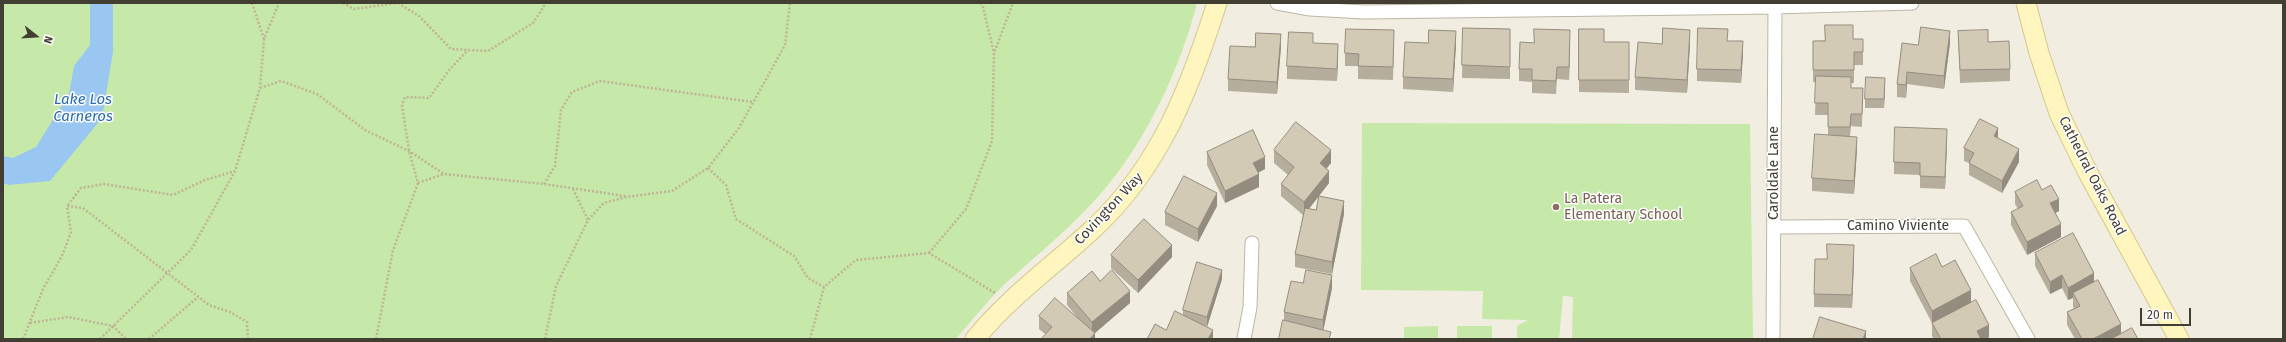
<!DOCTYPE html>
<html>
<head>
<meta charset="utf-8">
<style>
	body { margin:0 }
	#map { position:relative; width:2286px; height:342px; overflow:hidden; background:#f1eee1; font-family:"Fira Sans",sans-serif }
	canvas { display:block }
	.frame { position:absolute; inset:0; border:4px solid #433e32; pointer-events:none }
	.north { position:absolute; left:16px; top:16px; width:40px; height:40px; -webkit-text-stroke:3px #fff; paint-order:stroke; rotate:107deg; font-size:11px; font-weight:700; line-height:16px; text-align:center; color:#433e32 }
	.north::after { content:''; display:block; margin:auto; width:14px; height:18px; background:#433e32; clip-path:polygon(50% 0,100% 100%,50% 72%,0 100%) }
	.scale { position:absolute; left:2140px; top:308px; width:51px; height:18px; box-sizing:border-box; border:2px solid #433e32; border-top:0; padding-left:5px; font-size:12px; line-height:14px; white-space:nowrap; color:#433e32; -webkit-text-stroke:3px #fff; paint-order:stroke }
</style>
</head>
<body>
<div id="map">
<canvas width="2286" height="342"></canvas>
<div class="frame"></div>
<div class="north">N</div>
<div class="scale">20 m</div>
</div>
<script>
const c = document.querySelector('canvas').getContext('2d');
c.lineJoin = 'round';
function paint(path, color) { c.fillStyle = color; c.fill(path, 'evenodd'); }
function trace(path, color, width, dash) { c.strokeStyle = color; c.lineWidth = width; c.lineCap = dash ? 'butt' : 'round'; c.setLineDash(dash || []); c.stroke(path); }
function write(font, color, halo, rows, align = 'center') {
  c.font = font + ' "Fira Sans",sans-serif'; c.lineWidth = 3; c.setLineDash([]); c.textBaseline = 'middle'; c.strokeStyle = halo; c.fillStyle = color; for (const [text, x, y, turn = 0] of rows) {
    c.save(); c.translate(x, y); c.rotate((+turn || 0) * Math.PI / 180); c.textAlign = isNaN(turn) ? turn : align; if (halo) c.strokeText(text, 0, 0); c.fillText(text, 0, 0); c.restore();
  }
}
const green = new Path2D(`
	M 3,3 L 1197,3 C 1181,67 1146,141 1103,191 C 1074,225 1039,253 1006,283 C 988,300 972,320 956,339 L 3,339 Z
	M 1362,123 L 1750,124 L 1753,339 L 1572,339 L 1573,297 L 1563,296 L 1559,339 L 1517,339 L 1517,326 L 1528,320 L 1482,319 L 1483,291 L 1361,290 Z
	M 1438,326 L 1438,339 L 1404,339 L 1404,327 Z
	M 1457,326 L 1492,326 L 1492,339 L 1457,339 Z`);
const water = new Path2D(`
	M 90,3 L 113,3 L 113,52 L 102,118 L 50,181 L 9,185 L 3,183 L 3,156 L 13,158 L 36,147 L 69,94 L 74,66 L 90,45 Z`);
const path = new Path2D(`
	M 252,3 L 264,39
	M 343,3 L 354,9 L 397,3
	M 398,3 L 419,16 L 451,49 L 488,51 L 533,23 L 546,3
	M 980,3 L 983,7 L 994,53
	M 260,88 L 281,81 L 317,94 L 365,130 L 409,151 L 444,174 L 544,184 L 625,196
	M 708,168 L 726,185 L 736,219 L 794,256 L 808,278 L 824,287
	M 418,183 L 444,174
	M 544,184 L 555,166 L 561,110 L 572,92 L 600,81 L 753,102
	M 573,189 L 588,220
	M 68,205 L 81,188 L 104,184 L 173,195 L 205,180 L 235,171
	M 929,253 L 966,209 L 992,141 L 994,53 L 1013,3
	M 30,323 L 68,317 L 113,326 L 126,339
	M 23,339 L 43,289 L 62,256 L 71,232 L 67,206 L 83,208 L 209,305 L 230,312 L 247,322 L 248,339
	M 100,339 L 191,250 L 235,171 L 260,88 L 264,39 L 279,3
	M 149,339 L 198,297
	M 376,339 L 393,250 L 418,183 L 409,151 L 402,105 L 405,97 L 429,98 L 450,69 L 468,50
	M 545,339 L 556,286 L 588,220 L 604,203 L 626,197 L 672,191 L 708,168 L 739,128 L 785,45 L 790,3
	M 810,339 L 824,287 L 856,260 L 929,253 L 995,293`);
const street = new Path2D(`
	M 1277,3 L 1310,9 L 1364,12 L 1775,7 L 1912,3
	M 1774,227 L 1964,226 L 2028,339
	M 1244,339 L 1250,307 L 1252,243
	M 1773,339 L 1775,7`);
const secondary = new Path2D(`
	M 2026,3 L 2039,53 L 2059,113 L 2087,171 L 2179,339
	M 975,339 C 1009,297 1053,266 1093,229 C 1160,167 1190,88 1217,3`);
const wall = new Path2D(`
	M 1463,28 L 1510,29 L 1510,79 L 1462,78 Z
	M 1579,29 L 1604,42 L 1629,42 L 1629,93 L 1579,92 Z
	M 1958,31 L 1988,42 L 2010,69 L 2010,81 L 1960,83 Z
	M 1853,39 L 1863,39 L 1863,65 L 1854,65 L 1854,83 L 1851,83 L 1851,88 L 1863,88 L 1862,127 L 1851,126 L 1850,136 L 1857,149 L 1854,194 L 1812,191 L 1812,178 L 1828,135 L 1828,115 L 1815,115 L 1816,82 L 1813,82 L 1813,41 Z
	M 1313,43 L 1338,57 L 1337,81 L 1287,79 L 1287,66 Z
	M 1394,43 L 1393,80 L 1358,79 L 1358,66 L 1345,66 L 1345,53 Z
	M 1534,43 L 1570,43 L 1569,80 L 1557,79 L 1556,94 L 1532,93 L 1532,82 L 1519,81 L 1519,69 Z
	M 1690,43 L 1687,93 L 1635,90 L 1635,77 L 1662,44 Z
	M 1950,43 L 1944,89 L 1907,84 L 1906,98 L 1897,97 L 1897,84 L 1918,45 Z
	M 1456,44 L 1453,92 L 1403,89 L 1403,77 Z
	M 1255,47 L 1281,47 L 1277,94 L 1228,91 L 1228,79 Z
	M 1743,54 L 1741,83 L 1697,81 L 1697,69 Z
	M 1885,87 L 1884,108 L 1865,108 L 1865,99 Z
	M 1998,138 L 2019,162 L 2002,193 L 1969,175 L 1969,163 L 1964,161 L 1964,148 Z
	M 1947,141 L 1945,189 L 1920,188 L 1920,175 L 1894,174 L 1894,162 Z
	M 1274,150 L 1331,163 L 1327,168 L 1329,183 L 1319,196 L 1344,214 L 1332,274 L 1295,267 L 1295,254 L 1303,215 L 1281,196 L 1281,184 L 1288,175 L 1274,163 ZM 1319,196 L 1316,210 L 1309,209 Z
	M 1207,152 L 1265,169 L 1258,173 L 1259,187 L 1225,203 L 1207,165 Z
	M 2042,190 L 2059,211 L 2055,213 L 2061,237 L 2027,255 L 2011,225 L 2011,212 L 2018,209 L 2015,204 L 2015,192 Z
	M 1217,206 L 1198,242 L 1165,225 L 1165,212 Z
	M 2035,253 L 2094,282 L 2121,334 L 2138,339 L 2075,339 L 2067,325 L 2067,312 L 2074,309 L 2073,306 L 2073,298 L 2068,300 L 2062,288 L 2050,294 L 2035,266 Z
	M 1111,255 L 1172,257 L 1138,293 L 1111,268 Z
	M 1854,258 L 1852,308 L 1814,307 L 1814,294 L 1827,259 Z
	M 1942,267 L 1971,302 L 1989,337 L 1986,339 L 1934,339 L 1932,336 L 1932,323 L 1910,281 L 1910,268 Z
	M 1222,279 L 1207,327 L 1203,325 L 1213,339 L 1166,330 L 1183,315 L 1183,310 Z
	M 1100,281 L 1130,303 L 1095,333 L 1095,339 L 1045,334 L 1039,329 L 1039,316 L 1077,317 L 1067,305 L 1067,293 Z
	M 1303,283 L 1332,288 L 1323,331 L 1331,339 L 1284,320 L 1284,312 Z`);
const shadedWall = new Path2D(`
	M 1570,30 L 1570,43 L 1569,80 L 1569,67 Z
	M 1690,30 L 1690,43 L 1687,93 L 1687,80 Z
	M 1456,31 L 1456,44 L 1453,92 L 1453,79 Z
	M 1950,31 L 1950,43 L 1944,89 L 1944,76 Z
	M 1281,34 L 1281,47 L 1277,94 L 1277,82 Z
	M 1743,41 L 1743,54 L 1741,83 L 1741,70 Z
	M 1338,44 L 1338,57 L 1337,81 L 1337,69 Z
	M 1907,72 L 1907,84 L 1906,98 L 1906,85 Z
	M 1885,78 L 1885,87 L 1884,108 L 1884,99 Z
	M 1998,128 L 1998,141 L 1994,136 Z
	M 1947,129 L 1947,141 L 1945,189 L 1945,177 Z
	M 1857,137 L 1857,149 L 1854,194 L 1854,181 Z
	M 2019,149 L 2019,162 L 2002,193 L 2002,181 Z
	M 1331,150 L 1331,163 L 1320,176 L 1320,163 Z
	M 1265,157 L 1265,169 L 1253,175 L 1253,163 Z
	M 1329,171 L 1329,183 L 1304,215 L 1304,202 Z
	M 1259,174 L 1259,187 L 1225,203 L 1225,191 Z
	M 1217,193 L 1217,206 L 1198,242 L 1198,229 Z
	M 2059,199 L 2059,211 L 2050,216 L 2050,203 Z
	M 1344,201 L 1344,214 L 1332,274 L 1332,262 Z
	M 2061,224 L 2061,237 L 2027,255 L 2027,242 Z
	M 1172,245 L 1172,257 L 1138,293 L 1138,280 Z
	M 1854,245 L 1854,258 L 1852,308 L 1852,295 Z
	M 1222,270 L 1222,279 L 1207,327 L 1207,317 Z
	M 2094,273 L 2094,286 L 2073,293 L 2073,298 L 2068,300 L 2068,288 Z
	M 1332,275 L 1332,288 L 1323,332 L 1323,320 Z
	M 2062,275 L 2062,288 L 2050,294 L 2050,282 Z
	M 1971,290 L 1971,303 L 1932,323 L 1932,311 Z
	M 1130,291 L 1130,303 L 1095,333 L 1095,339 L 1090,339 L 1092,335 L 1092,322 Z
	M 2121,324 L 2121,337 L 2117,339 L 2093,339 Z
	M 1989,325 L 1989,337 L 1986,339 L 1977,339 L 1977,331 Z
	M 1213,330 L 1213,339 L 1208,339 Z
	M 1866,331 L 1866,339 L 1863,339 Z`);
const building = new Path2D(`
	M 1825,25 L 1853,25 L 1853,39 L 1863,39 L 1863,52 L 1854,52 L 1854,70 L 1813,70 L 1813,41 L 1825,41 Z
	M 1921,27 L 1950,31 L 1944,76 L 1907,72 L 1906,85 L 1897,84 L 1902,43 L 1918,45 Z
	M 1463,28 L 1510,29 L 1510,67 L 1462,65 Z
	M 1663,28 L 1690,30 L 1687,80 L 1635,77 L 1638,42 L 1662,44 Z
	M 1698,28 L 1728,29 L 1727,41 L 1743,41 L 1741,70 L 1697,69 Z
	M 1346,29 L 1394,30 L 1393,67 L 1358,66 L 1359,54 L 1345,53 Z
	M 1534,29 L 1570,30 L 1569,67 L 1557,67 L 1556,81 L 1532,80 L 1532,69 L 1519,69 L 1520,42 L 1534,43 Z
	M 1579,29 L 1604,29 L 1604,42 L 1629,42 L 1629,80 L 1579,80 Z
	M 1429,30 L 1456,31 L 1453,79 L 1403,77 L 1405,42 L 1428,43 Z
	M 1988,30 L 1988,42 L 2009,41 L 2010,69 L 1960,70 L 1958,31 Z
	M 1289,32 L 1313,33 L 1313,43 L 1338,44 L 1337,69 L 1287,66 Z
	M 1256,33 L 1281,34 L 1277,82 L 1228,79 L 1230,46 L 1255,47 Z
	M 1816,76 L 1851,77 L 1851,88 L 1863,88 L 1862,114 L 1851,114 L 1850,127 L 1828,127 L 1828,103 L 1815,103 Z
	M 1866,77 L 1885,78 L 1884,99 L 1865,99 Z
	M 1980,119 L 1998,128 L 1994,136 L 2019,149 L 2002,181 L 1969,163 L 1974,153 L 1964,148 Z
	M 1296,122 L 1331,150 L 1320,163 L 1329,171 L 1304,202 L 1281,184 L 1294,167 L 1274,150 Z
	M 1895,127 L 1947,129 L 1945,177 L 1920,176 L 1920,163 L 1894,162 Z
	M 1253,130 L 1265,157 L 1253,163 L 1259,174 L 1225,191 L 1207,152 Z
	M 1815,134 L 1857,137 L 1854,181 L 1812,178 Z
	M 1184,176 L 1217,193 L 1198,229 L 1165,212 Z
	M 2037,180 L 2042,190 L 2051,185 L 2059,199 L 2050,203 L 2061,224 L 2027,242 L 2011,212 L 2023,206 L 2015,192 Z
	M 1319,196 L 1344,201 L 1332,262 L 1295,254 L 1305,208 L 1316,210 Z
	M 1144,219 L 1172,245 L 1138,280 L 1111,255 Z
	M 2073,233 L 2094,273 L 2068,288 L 2062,275 L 2050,282 L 2035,253 Z
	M 1827,244 L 1854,245 L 1852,295 L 1814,294 L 1815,259 L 1827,259 Z
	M 1936,254 L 1942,267 L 1955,260 L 1971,290 L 1932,311 L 1910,268 Z
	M 1197,262 L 1222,270 L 1207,317 L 1183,310 Z
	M 1112,270 L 1130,291 L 1092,322 L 1067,293 L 1092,271 L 1100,281 Z
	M 1306,270 L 1332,275 L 1323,320 L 1284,312 L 1291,281 L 1303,283 Z
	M 2098,280 L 2121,324 L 2093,339 L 2082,339 L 2067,312 L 2080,306 L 2073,293 Z
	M 1055,298 L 1095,333 L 1090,339 L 1041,339 L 1052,327 L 1039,316 Z
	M 1976,300 L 1989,325 L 1977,331 L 1981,339 L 1941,339 L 1932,323 Z
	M 1175,311 L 1213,330 L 1208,339 L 1147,339 L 1155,324 L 1166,330 Z
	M 1820,317 L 1866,331 L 1863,339 L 1813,339 Z
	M 1283,320 L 1331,332 L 1329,339 L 1279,339 Z
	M 2132,328 L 2138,339 L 2111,339 Z`);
const markers = [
	[1556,207,4,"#8d6e63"]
];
const streetNames = [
	["Caroldale Lane",1774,173,-90],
	["Cathedral Oaks Road",2092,176,63],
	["Covington Way",1109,209,-47],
	["Camino Viviente",1898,226]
];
const educationNames = [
	["La Patera",1564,199],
	["Elementary School",1564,215]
];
const waterNames = [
	["Lake Los",83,100],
	["Carneros",83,117]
];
paint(green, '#c6e8a8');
paint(water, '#9ac6f2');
trace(street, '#bdb6a4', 15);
trace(secondary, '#d3c78f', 21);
trace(path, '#bfb495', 2.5, [2, 2]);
trace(street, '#fff', 13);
trace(secondary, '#fff5be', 19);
paint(wall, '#b5ae9d');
paint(shadedWall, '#948d7f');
paint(building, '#d3cab6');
trace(building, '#948d7f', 1);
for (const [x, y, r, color] of markers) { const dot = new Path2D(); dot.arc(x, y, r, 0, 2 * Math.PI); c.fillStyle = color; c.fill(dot); trace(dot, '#fff', 1.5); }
write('14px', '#433e32', '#fff', streetNames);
write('14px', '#785e54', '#fff', educationNames, 'left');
write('italic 15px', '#296cb1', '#fff', waterNames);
</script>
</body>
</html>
